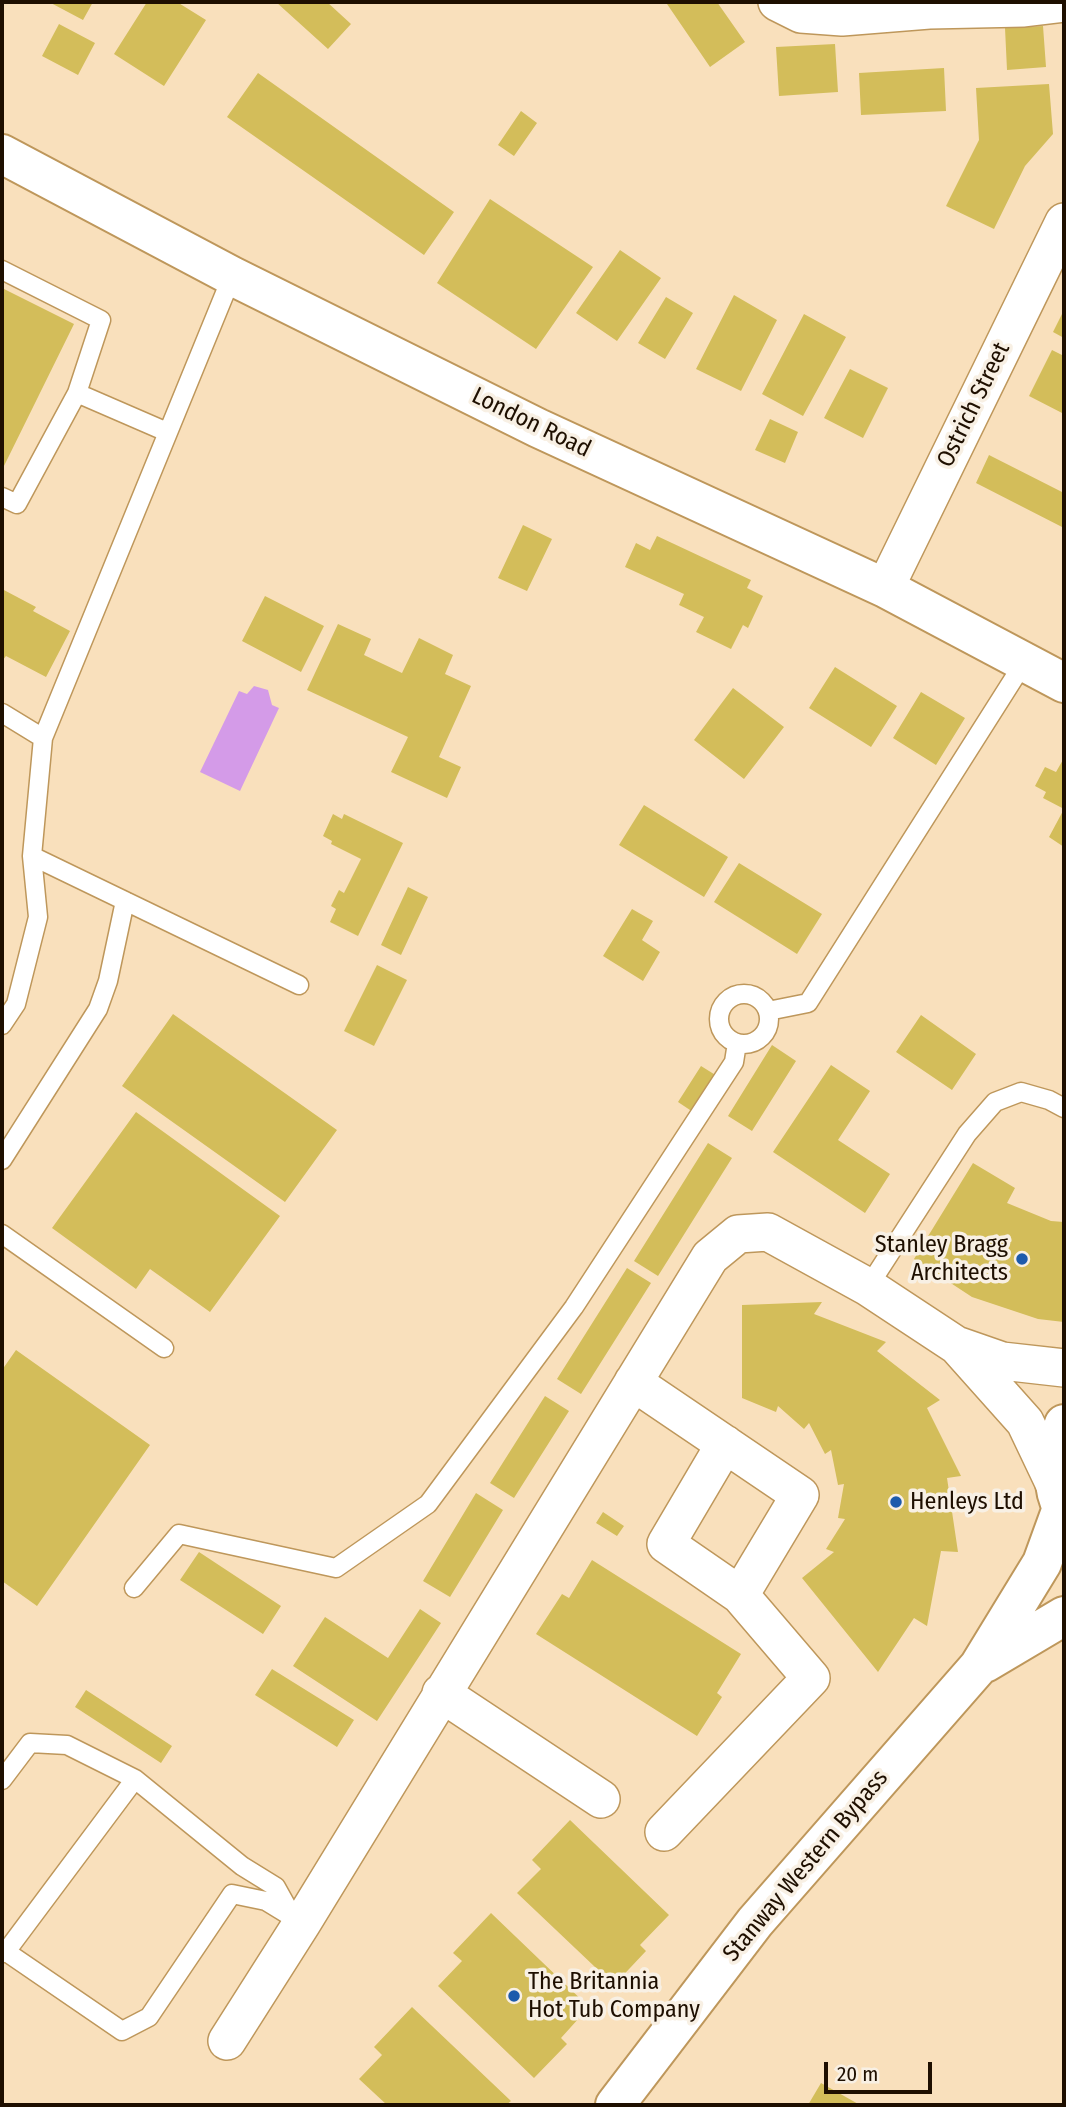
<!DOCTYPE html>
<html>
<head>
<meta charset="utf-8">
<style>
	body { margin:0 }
	#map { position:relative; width:1066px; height:2107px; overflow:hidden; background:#f9e0bc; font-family:"Fira Sans Condensed",sans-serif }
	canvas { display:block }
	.frame { position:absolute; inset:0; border:4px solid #1e0f00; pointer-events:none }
	.scale { position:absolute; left:824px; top:2062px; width:108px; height:32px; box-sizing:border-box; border:4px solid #1e0f00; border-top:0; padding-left:9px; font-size:21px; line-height:24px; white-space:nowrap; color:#1e0f00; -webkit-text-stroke:5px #f8f0e4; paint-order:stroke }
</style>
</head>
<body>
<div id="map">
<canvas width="1066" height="2107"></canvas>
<div class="frame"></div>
<div class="scale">20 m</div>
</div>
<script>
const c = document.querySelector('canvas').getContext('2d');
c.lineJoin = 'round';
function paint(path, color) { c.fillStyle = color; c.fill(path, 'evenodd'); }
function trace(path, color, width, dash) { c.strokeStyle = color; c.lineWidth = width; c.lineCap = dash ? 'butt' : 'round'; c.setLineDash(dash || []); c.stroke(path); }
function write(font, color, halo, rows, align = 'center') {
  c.font = font + ' "Fira Sans Condensed",sans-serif'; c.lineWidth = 7; c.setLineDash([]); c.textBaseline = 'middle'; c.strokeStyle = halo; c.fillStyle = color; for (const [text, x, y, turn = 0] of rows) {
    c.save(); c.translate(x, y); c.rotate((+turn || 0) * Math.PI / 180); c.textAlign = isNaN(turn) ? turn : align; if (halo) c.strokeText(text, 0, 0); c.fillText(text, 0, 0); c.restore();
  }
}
const water = new Path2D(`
	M 254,686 L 268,690 L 272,705 L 279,708 L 240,791 L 200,772 L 239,691 L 247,694 Z`);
const building = new Path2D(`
	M 49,2 L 93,2 L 83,20 Z
	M 147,2 L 177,2 L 206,20 L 164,86 L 114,54 Z
	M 276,2 L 327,2 L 351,24 L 328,49 Z
	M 670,2 L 717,2 L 745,42 L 710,67 L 667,4 Z
	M 59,24 L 95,43 L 78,75 L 42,56 Z
	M 1043,26 L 1046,67 L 1007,70 L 1005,28 Z
	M 835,44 L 838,92 L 779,96 L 776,47 Z
	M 944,68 L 946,111 L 861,115 L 859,73 Z
	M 258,73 L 454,212 L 424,255 L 227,117 Z
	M 1049,84 L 1053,134 L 1025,166 L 994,229 L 946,206 L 979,140 L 976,88 Z
	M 521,111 L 537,123 L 514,156 L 498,145 Z
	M 490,199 L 593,267 L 536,349 L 437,283 Z
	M 620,250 L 661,278 L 617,341 L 576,313 Z
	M 2,288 L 74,324 L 2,470 Z
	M 734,295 L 777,320 L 741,391 L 696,369 Z
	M 666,297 L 693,313 L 665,359 L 638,343 Z
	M 1064,310 L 1064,338 L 1053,332 Z
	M 804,314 L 846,337 L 803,416 L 762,394 Z
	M 1052,350 L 1064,356 L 1064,414 L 1029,396 Z
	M 850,369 L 888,388 L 863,438 L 824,418 Z
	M 770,419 L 798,432 L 785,463 L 755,450 Z
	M 989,455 L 1064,493 L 1064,528 L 976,483 Z
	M 523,525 L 552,539 L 527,591 L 498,578 Z
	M 657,536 L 751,580 L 747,588 L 763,596 L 748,628 L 743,625 L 731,649 L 696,632 L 704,617 L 679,605 L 684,594 L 625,567 L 636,543 L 650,550 Z
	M 2,589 L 36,607 L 33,611 L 70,631 L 46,677 L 6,656 L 2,661 Z
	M 265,596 L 324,626 L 301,672 L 242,641 Z
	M 338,624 L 371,639 L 364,655 L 402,673 L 419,638 L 453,655 L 445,674 L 471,686 L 439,757 L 461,767 L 447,798 L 391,772 L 408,737 L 307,690 Z
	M 835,667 L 897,706 L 871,747 L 809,708 Z
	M 733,688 L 784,727 L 744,779 L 694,740 Z
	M 921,692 L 965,718 L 936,765 L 893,738 Z
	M 1064,758 L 1064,847 L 1049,837 L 1064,809 L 1043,798 L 1046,792 L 1035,786 L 1045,767 L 1056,772 Z
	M 644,805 L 728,857 L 704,897 L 619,845 Z
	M 333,814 L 342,819 L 344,814 L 403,843 L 358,936 L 330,922 L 336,909 L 331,906 L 339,890 L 344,893 L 361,859 L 331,844 L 332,841 L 323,836 Z
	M 739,863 L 822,914 L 797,954 L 714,902 Z
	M 408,887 L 428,897 L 401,955 L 381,945 Z
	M 632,909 L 653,921 L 642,940 L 660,952 L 643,981 L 603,956 Z
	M 377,965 L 407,980 L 374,1046 L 344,1031 Z
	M 173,1014 L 337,1130 L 285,1202 L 122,1086 Z
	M 921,1015 L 976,1054 L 952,1090 L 896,1052 Z
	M 772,1045 L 796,1061 L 752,1131 L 728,1116 Z
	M 831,1065 L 870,1091 L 838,1140 L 890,1174 L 865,1213 L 773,1152 Z
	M 701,1066 L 717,1076 L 693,1112 L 678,1102 Z
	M 136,1112 L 280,1216 L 210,1312 L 150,1269 L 136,1289 L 52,1228 Z
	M 708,1143 L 732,1158 L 658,1276 L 634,1261 Z
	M 973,1163 L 1015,1188 L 1007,1203 L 1051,1221 L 1064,1222 L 1064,1322 L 1038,1319 L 972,1297 L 914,1259 Z
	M 627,1268 L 651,1283 L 581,1394 L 557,1379 Z
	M 822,1302 L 814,1314 L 886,1342 L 877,1351 L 940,1400 L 927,1408 L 961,1476 L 947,1478 L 958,1552 L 941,1551 L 927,1626 L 914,1618 L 878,1672 L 802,1578 L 834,1552 L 826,1549 L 845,1519 L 838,1518 L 844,1484 L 838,1485 L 831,1450 L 825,1454 L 809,1423 L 804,1429 L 778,1406 L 776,1412 L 742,1398 L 742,1305 Z
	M 16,1350 L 150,1445 L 37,1606 L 2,1581 L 2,1370 Z
	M 545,1396 L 569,1411 L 514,1498 L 490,1483 Z
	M 476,1493 L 503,1510 L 450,1597 L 423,1581 Z
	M 603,1512 L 624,1526 L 617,1536 L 596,1523 Z
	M 199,1552 L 281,1606 L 263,1634 L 180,1580 Z
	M 592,1560 L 741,1654 L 717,1693 L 722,1697 L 697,1736 L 536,1634 L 562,1594 L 569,1598 Z
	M 420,1609 L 441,1623 L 377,1721 L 293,1666 L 325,1617 L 388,1658 Z
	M 272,1669 L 354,1720 L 337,1747 L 255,1695 Z
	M 86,1690 L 172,1746 L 161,1763 L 75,1707 Z
	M 570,1820 L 669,1915 L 640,1945 L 646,1951 L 614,1985 L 517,1893 L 541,1869 L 532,1860 Z
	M 491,1913 L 589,2007 L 561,2038 L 567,2044 L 534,2078 L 438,1986 L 462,1961 L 453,1953 Z
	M 412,2007 L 511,2101 L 506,2105 L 387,2105 L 359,2079 L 382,2055 L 374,2047 Z
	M 821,2083 L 860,2105 L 808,2105 Z`);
const service = new Path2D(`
	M 2,270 L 101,320 L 77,393 L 17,504 L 2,497
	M 77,393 L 167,432
	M 2,713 L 43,738
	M 32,856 L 299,985
	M719 1019a25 25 0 1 1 50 0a25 25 0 1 1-50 0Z
	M 768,1011 L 808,1003 L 1023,664
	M 2,1025 L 16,1004 L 38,917 L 32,856 L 43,738 L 232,276
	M 2,1160 L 98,1009 L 108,981 L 125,901
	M 2,1234 L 164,1348
	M 868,1287 L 967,1134 L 995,1102 L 1021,1092 L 1049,1100 L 1064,1108
	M 134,1588 L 179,1534 L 336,1568 L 428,1504 L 574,1307 L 734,1062 L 737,1043
	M 2,1780 L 30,1743 L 67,1745 L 135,1779 L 242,1866 L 276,1887 L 291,1914
	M 2,1949 L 122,2031 L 149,2017 L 232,1894 L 266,1901 L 302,1923
	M 5,1953 L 135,1779`);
const minor = new Path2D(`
	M 777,2 L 801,14 L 842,17 L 929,10 L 1024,8 L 1064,3
	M 885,588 L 1064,222
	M 959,1348 L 1025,1422 L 1055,1485
	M 633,1382 L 800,1495 L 740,1595 L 811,1678 L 664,1832
	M 725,1444 L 666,1544 L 740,1595
	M 441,1693 L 601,1799
	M 227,2041 L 302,1923 L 710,1257 L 738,1234 L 768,1232 L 868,1287 L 956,1345 L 1002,1361 L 1064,1368`);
const tertiary = new Path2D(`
	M 1064,1424 C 1053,1451 1049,1485 1064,1512
	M 985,1663 L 1064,1616
	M 615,2105 L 755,1922 L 979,1666 L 1042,1563 L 1062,1508`);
const secondary = new Path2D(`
	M 2,154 L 232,276 L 538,428 L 885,588 L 1064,683`);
const markers = [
	[1022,1259,7,"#1d5bac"],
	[896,1502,7,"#1d5bac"],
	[514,1996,7,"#1d5bac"]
];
const streetNames = [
	["Ostrich Street",974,405,-64],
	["London Road",531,423,26],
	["Stanway Western Bypass",806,1866,-50]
];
const poiNames = [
	["Stanley Bragg",1008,1245,"right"],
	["Architects",1008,1273,"right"],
	["Henleys Ltd",910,1502],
	["The Britannia",528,1982],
	["Hot Tub Company",528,2010]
];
paint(water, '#d49be8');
paint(building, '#d3bd5a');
trace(service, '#be975b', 21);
trace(minor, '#be975b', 40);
trace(tertiary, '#be975b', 42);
trace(secondary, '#be975b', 42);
trace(service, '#fff', 18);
trace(minor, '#fff', 37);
trace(tertiary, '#fff', 38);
trace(secondary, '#fff', 38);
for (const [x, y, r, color] of markers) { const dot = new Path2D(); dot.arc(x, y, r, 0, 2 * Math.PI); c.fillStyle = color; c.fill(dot); trace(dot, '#f8f0e4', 2.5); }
write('24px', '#1e0f00', '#f8f0e4', streetNames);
write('24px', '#1e0f00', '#f8f0e4', poiNames, 'left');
</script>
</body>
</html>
